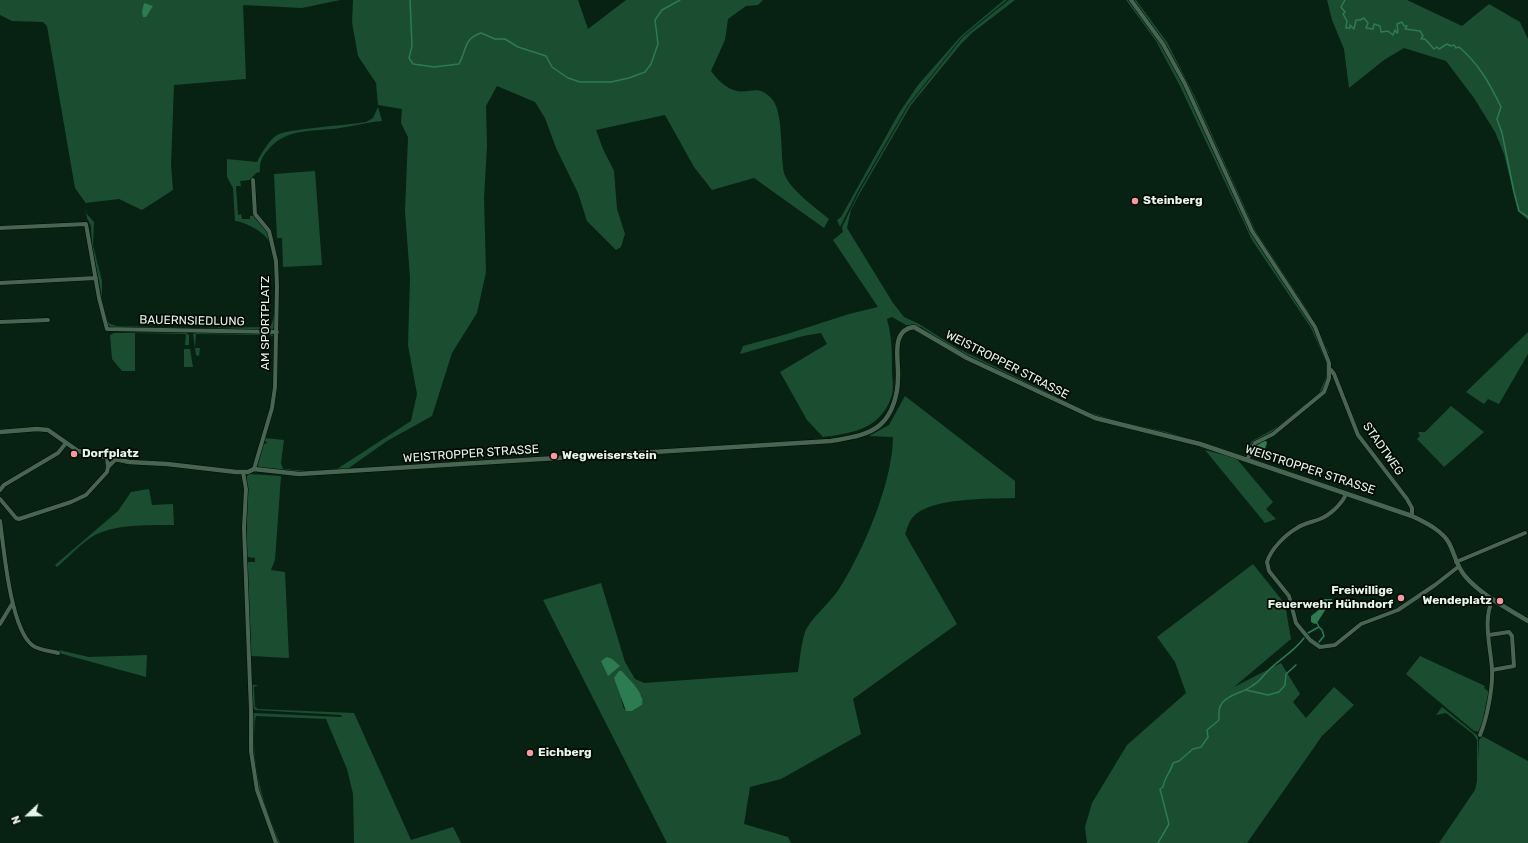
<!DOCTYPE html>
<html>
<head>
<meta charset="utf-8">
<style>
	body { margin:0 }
	#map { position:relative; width:1528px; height:843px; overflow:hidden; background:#072213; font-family:Rubik,sans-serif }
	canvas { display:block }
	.north { position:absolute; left:8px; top:795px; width:40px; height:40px; -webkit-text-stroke:3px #020904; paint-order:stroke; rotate:248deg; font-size:11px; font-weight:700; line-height:16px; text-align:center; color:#e5f5ea }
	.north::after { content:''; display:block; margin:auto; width:14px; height:18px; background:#e5f5ea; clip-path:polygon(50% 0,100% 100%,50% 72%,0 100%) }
</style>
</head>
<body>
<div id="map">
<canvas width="1528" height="843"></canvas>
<div class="north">N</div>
</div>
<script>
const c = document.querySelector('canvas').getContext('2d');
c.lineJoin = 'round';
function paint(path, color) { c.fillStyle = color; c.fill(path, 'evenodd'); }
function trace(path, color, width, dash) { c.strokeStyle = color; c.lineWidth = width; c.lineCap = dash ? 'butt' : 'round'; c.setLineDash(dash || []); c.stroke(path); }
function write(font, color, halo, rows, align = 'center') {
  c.font = font + ' Rubik,sans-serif'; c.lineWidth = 3.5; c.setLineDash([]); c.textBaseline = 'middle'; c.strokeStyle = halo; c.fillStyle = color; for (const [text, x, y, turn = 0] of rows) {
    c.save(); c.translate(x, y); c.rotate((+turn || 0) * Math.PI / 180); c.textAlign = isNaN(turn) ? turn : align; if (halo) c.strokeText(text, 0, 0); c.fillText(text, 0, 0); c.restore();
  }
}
const green = new Path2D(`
	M 0,0 L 340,0 L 302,8 L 243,5 L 246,79 L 174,85 L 171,165 L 173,190 L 142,210 L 119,199 L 85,203 L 87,214 L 94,222 L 93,245 L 102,281 L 102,298 L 106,319 L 110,324 L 117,326 L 195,328 L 270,327 C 279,316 276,254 269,241 C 263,231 245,222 235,221 L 233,188 L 227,177 L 227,159 L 257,162 C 262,153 268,141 277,135 C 287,129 349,125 366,122 L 373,118 L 378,107 L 382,121 C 368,122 354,126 340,128 C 313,132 287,127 268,150 C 262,156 259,163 260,172 L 256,173 L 250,180 L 240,181 L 241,186 L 236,186 L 238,215 L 241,214 L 242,219 L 250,219 L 250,216 L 254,216 C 258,221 265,227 268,233 C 281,261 275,298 274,328 L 273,330 L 111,328 L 107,324 L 92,245 L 91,226 L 87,218 L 85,202 L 75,188 L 47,26 L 43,22 L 12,21 L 0,15 Z
	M 353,0 L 578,0 L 588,29 L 626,0 L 763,0 L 758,5 L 746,6 L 728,19 L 725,40 L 711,71 C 718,80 725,88 737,91 C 750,94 757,84 771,98 C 784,110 780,155 784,173 C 789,189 816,208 829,219 L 824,228 L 754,178 L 712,190 L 694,167 L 665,115 L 596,130 L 603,149 L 614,171 L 617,209 L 625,234 L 621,247 L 616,250 L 587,221 L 578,193 L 556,148 L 545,118 L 535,102 L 497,86 L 486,106 L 487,146 L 484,198 L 486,272 L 477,313 L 452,353 L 432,416 L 387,441 L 346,470 L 291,472 L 258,467 L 257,464 L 263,443 L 266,444 L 267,442 L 264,441 L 264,438 L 284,440 L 281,463 L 283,469 L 307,471 L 337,469 L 411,421 L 417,394 L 408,345 L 410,278 L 405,211 L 408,137 L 401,123 L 402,109 L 378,105 L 376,83 L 358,56 L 352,22 Z
	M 1004,0 L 1007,0 L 962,37 L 908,105 L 858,191 L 840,227 L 837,220 L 841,217 L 899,113 L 918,85 L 961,36 Z
	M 1009,0 L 1015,0 L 972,33 L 961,44 L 911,105 L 860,193 L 851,210 L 847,228 L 893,303 L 904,317 L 919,324 L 957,348 L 1088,412 L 1121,422 L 1167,432 L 1243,456 L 1103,420 L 956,350 L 921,327 L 906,325 L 892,317 L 887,319 C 892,338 892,351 892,371 C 892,378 894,388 892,395 C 881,429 854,433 823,437 L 807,420 L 780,372 L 827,344 L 821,333 L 803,336 L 740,354 L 743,346 L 787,334 L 849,314 L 878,307 L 833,240 L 843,232 L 842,227 L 859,192 L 909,105 L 963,37 Z
	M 1126,0 L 1129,0 L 1158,39 L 1183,84 L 1251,232 L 1313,327 L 1326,358 L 1329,371 L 1326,382 L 1320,394 L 1273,432 L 1253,443 L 1244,455 L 1252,441 L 1277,427 L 1319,393 L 1326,378 L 1326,362 L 1311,328 L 1252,240 L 1180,86 L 1156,41 Z
	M 1132,0 L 1136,0 L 1167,42 L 1195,97 L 1255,230 L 1308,311 L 1329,353 L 1328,353 L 1317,327 L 1254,231 L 1229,178 L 1230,175 L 1228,175 L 1209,131 L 1164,43 Z
	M 1327,0 L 1407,0 L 1462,26 L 1489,4 L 1520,22 L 1528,39 L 1528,220 L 1518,211 L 1504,154 L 1495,132 L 1474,98 L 1446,61 L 1404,48 L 1384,60 L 1349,88 L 1344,49 L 1332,20 Z
	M 315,171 L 322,265 L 283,267 L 282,238 L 277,238 L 274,174 Z
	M 185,332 L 189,335 L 189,345 L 185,345 L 186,334 L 135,333 L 135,371 L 122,371 L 112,359 L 110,335 L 114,333 Z
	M 198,332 L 271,333 L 275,337 L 269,335 L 196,334 L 195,348 L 200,348 L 199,356 L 196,355 L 193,334 Z
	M 1528,332 L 1528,354 L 1499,404 L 1488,399 L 1484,404 L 1466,392 Z
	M 184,349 L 190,349 L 193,367 L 184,367 Z
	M 905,396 L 1015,481 L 1015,498 C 989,499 930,497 913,517 C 909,521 907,529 905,534 L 957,624 L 853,699 L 861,734 L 781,779 L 750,787 L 744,824 L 788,837 L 791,843 L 667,843 L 543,600 L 601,583 L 625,662 L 635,679 L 644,683 L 798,672 C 800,659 801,644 805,632 C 809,620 831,602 839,589 C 863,552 893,481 893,437 L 869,436 L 889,425 ZM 622,671 L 642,696 L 642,705 L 632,711 L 624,709 C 619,696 621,684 622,671 Z
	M 1451,406 L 1484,432 L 1444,467 L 1417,439 L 1420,436 L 1418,432 L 1425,432 Z
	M 1205,450 L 1236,458 L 1273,502 L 1266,509 L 1276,519 L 1265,523 Z
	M 249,474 L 281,476 L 275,560 L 271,570 L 285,572 L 289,658 L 251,656 L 247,566 L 248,562 L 255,562 L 255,558 L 247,557 L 247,476 Z
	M 149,489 L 152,505 L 173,504 L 174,525 C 151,525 116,524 95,535 C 82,542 68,558 57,567 L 55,565 L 118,511 L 131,492 Z
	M 1253,564 L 1285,604 L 1291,639 L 1234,687 L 1281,663 L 1300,694 L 1293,702 L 1306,718 L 1334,687 L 1354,705 L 1322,736 L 1247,843 L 1087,843 L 1085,827 L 1092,803 L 1127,745 L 1186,693 L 1175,662 L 1157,637 Z
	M 59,650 L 89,657 L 147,655 L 146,677 L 59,653 Z
	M 1420,656 L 1485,686 L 1484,688 L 1489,692 L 1480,732 L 1474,731 L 1406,674 Z
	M 252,685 L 258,685 L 254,687 L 255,707 L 258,709 L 354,713 L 411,840 L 453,827 L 461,843 L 354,843 L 353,794 L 347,769 L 326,719 L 256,716 C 254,721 255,728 254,734 C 253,773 265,808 280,843 L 278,843 L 258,790 L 252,752 L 253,713 L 342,717 L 341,715 L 255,710 L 253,707 Z
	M 1442,707 L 1478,736 L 1478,762 L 1479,740 L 1482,736 L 1528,761 L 1528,843 L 1439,843 L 1475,790 L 1477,781 L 1477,740 L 1473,734 L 1446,713 L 1436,715 Z`);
const water = new Path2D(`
	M 144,3 L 153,6 L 146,17 L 143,17 L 142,12 Z
	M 1263,441 L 1266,441 L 1267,443 L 1265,449 L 1257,456 L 1252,455 L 1257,445 Z
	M 1322,599 L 1332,599 L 1332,602 L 1329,604 L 1317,623 L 1315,624 L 1311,622 L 1311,616 L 1320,609 Z
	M 607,657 L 612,659 L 620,666 L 608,676 L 601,661 Z
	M 619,671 L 622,671 C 628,679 646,694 642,705 L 632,711 L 626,711 L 614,678 Z`);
const stream = new Path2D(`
	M 410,0 L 412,46 L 409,58 L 413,64 L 434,67 L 459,64 C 467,50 463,39 481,33 L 495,39 L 505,39 L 518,47 L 546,56 L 552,67 L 568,78 L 580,82 L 611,82 L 629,78 L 645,72 L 651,64 L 658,44 L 655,20 L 662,10 L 680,0
	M 1345,0 L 1341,7 L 1345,12 L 1343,14 L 1347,21 L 1346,28 L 1350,28 L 1350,25 L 1354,29 L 1356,20 L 1360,20 L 1364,18 L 1368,23 L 1366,28 L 1373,29 L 1374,24 L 1380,26 L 1381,32 L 1388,31 L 1393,35 L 1395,30 L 1397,33 L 1398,32 L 1397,24 L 1402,22 L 1404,26 L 1407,26 L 1405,29 L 1420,31 L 1423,36 L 1421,39 L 1425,39 L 1434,49 L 1437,47 L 1439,49 L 1447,44 L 1451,46 L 1454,45 L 1456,48 L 1459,47 C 1479,64 1490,84 1501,107 L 1497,119 L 1502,133 L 1514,192 L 1519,211 L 1528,217
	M 1319,627 L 1322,630 L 1324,636 L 1319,642
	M 1308,633 L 1319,627 L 1317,623
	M 1246,690 L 1268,695 L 1279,692 L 1285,685 L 1286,674 L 1296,665
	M 1158,843 L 1169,824 L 1160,789 L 1163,787 C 1165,776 1171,772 1173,763 L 1179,761 L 1193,749 L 1201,747 L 1208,737 L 1207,730 L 1219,720 C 1219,713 1218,707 1223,702 C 1231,693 1243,693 1252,686 C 1259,682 1261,679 1265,674 C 1275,662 1293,653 1304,638`);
const minor = new Path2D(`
	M 1131,0 L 1163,44 L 1185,84 L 1252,231 L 1315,327 L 1329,363 L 1329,378 L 1324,392 L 1273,434 L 1255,443 L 1247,460
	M 253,180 L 255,214 L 269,231 L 276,261 L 277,286 L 275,387 L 272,408 L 254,469
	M 0,228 L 86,224 L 99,298 L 107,329 L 277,332
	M 0,283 L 96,278
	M 0,322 L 48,320
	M 1331,370 L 1334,374 L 1358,435 L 1407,499 L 1412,508 L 1412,516
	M 108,467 L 116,459
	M 243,472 L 246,489 L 244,528 L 251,711 L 251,751 L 257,790 L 276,843
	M 0,490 L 4,485 L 58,453 L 66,443
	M 1346,494 C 1342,504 1330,515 1320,519 C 1313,522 1304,523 1297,528 C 1285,535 1271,549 1267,562 L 1269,571 L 1289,596 L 1296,623 L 1310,640 L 1320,647 L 1335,645 L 1361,624 L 1398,610 L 1435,585 L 1458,567
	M 0,499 L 16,518 L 19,519 L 71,502 L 86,495 L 107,472 L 108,467 L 107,457
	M 0,521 C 4,549 10,627 32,645 C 38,650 50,651 58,653
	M 1456,562 L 1525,533
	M 0,624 L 12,604
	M 1489,635 L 1509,632 L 1512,636 L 1514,666 L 1492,670
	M 1480,735 C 1487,719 1493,687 1492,670 C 1491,648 1482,620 1493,599`);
const tertiary = new Path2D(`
	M 0,432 L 37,429 L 48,430 L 78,451 L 129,462 L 167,464 L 236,472 L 248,472 L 254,469 L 299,474 L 831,441 C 848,438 867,436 880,425 C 893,414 898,393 898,377 C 899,360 890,330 914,327 L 967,358 L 1095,418 L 1200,444 L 1412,516 C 1424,522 1442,530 1449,543 C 1455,554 1456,566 1465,576 C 1481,595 1507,608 1528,621`);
const markers = [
	[1135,201,4,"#f59b9e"],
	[74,454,4,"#f59b9e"],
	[554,456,4,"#f59b9e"],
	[1401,598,4,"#f59b9e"],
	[1500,601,4,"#f59b9e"],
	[530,753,4,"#f59b9e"]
];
const poiNames = [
	["Steinberg",1143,201],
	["Dorfplatz",82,454],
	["Wegweiserstein",562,456],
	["Freiwillige",1393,591,"right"],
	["Feuerwehr Hühndorf",1393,605,"right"],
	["Wendeplatz",1492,601,"right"],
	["Eichberg",538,753]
];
const streetNames = [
	["BAUERNSIEDLUNG",192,321,1],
	["AM SPORTPLATZ",266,323,-90],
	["WEISTROPPER STRASSE",1007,365,27],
	["STADTWEG",1383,449,55],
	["WEISTROPPER STRASSE",471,454,-4],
	["WEISTROPPER STRASSE",1310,470,18]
];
paint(green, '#1b4d31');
paint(water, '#2d7c51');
trace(stream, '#2d7c51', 1.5);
trace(minor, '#000b02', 5);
trace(tertiary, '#000b02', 5.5);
trace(minor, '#486552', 4);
trace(tertiary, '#486552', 4.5);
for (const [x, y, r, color] of markers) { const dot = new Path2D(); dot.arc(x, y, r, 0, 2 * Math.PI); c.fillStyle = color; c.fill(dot); trace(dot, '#020904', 1.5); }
write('bold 12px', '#e5f5ea', '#020904', poiNames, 'left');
write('12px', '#e5f5ea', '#020904', streetNames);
</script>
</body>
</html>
